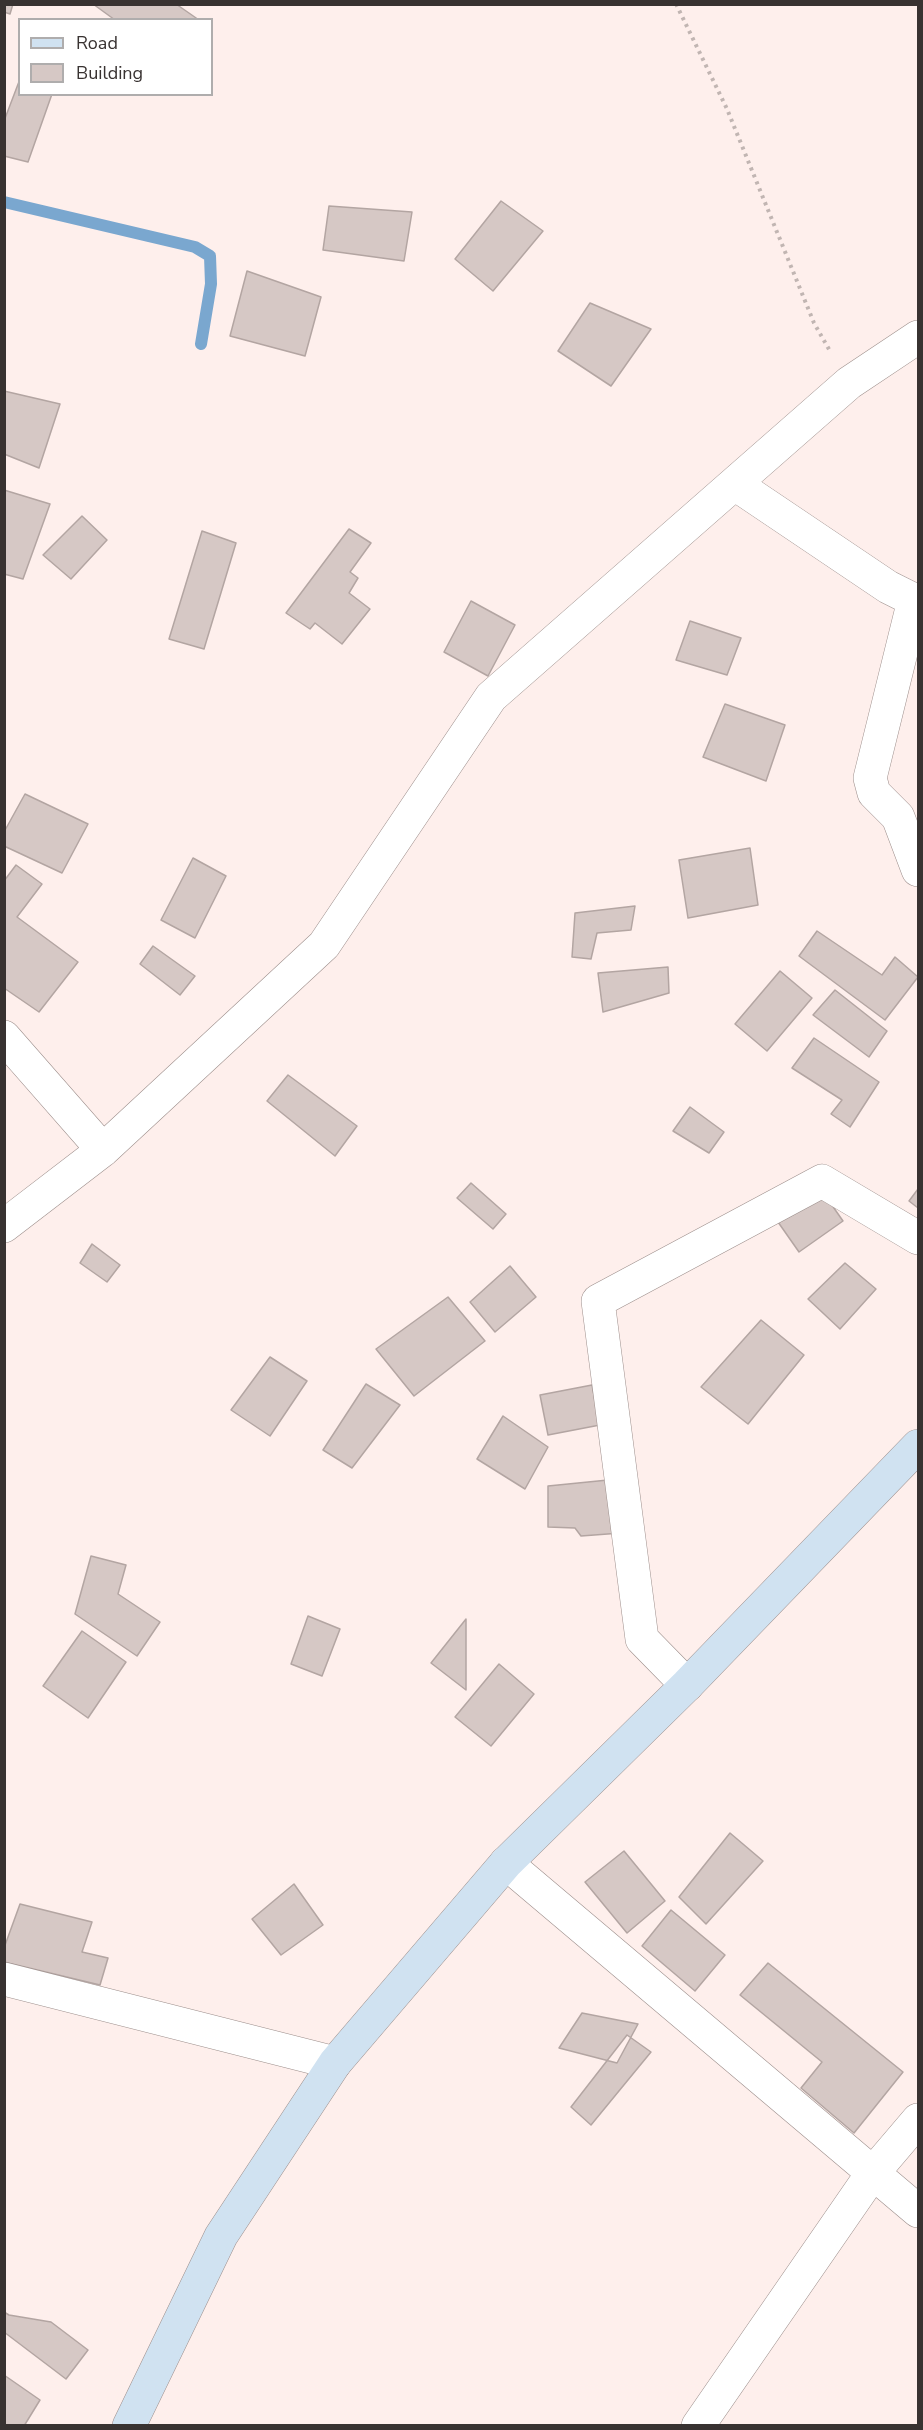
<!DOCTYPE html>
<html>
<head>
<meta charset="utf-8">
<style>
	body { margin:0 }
	#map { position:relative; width:923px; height:2430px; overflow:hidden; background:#feefec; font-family:"Nunito Sans",sans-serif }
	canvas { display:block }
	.frame { position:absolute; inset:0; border:6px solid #383231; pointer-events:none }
	.legend { position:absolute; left:18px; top:18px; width:195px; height:78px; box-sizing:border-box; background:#fff; border:2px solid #afadad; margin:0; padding:8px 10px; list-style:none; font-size:18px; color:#383231 }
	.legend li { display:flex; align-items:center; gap:12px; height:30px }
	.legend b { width:30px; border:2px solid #afadad }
</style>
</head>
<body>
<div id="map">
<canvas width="923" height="2430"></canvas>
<div class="frame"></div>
<ul class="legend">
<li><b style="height:8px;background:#d0e2f1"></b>Road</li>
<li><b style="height:16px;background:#d6c8c5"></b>Building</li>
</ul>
</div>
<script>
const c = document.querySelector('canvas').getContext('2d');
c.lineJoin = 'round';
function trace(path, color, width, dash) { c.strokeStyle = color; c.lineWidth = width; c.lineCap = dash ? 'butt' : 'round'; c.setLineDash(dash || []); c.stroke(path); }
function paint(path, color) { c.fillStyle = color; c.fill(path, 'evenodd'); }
const stream = new Path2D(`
	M 4,202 L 195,247 L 210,256 L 211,284 L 201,344`);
const building = new Path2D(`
	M 4,4 L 13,4 L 10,14 L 4,12 Z
	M 93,4 L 176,4 L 199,20 L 115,20 Z
	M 20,79 L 20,94 L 52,94 L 28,162 L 4,156 L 4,121 Z
	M 501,201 L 543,231 L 493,291 L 455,259 Z
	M 329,206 L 412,212 L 404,261 L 323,250 Z
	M 247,271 L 321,297 L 305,356 L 230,336 Z
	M 590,303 L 651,329 L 611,386 L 558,351 Z
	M 4,391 L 60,404 L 39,468 L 4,454 Z
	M 4,490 L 50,504 L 23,579 L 4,574 Z
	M 82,516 L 107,540 L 71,579 L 43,555 Z
	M 349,529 L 371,543 L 350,572 L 358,578 L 349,593 L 370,609 L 342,644 L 315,623 L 310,629 L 286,613 Z
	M 202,531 L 236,543 L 204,649 L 169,639 Z
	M 471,601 L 515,625 L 488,676 L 444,652 Z
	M 690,621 L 741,638 L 727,675 L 676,660 Z
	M 725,704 L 785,725 L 766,781 L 703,757 Z
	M 25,794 L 88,824 L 62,873 L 4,846 L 4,832 Z
	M 750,848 L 758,905 L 688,918 L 679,860 Z
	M 193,858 L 226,876 L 195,938 L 161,920 Z
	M 16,865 L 42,884 L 17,917 L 78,962 L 39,1012 L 4,988 L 4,881 Z
	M 635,906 L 631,930 L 597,933 L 591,959 L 572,957 L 575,913 Z
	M 817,931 L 882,975 L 895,957 L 918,977 L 885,1020 L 799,956 Z
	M 153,946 L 195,976 L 180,995 L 140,964 Z
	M 668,967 L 669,993 L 603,1012 L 598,973 Z
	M 780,971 L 812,998 L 767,1051 L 735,1024 Z
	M 835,990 L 887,1031 L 869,1057 L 813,1015 Z
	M 814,1038 L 879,1082 L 850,1127 L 831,1114 L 842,1100 L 792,1068 Z
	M 288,1075 L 357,1126 L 335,1156 L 267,1101 Z
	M 690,1107 L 724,1132 L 709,1153 L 673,1131 Z
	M 471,1183 L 506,1214 L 493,1229 L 457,1198 Z
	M 918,1189 L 918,1208 L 909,1201 Z
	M 822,1191 L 843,1221 L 799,1252 L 778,1222 Z
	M 92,1244 L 120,1265 L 107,1282 L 80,1263 Z
	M 845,1263 L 876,1289 L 840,1329 L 808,1299 Z
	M 510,1266 L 536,1297 L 495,1332 L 470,1302 Z
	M 448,1297 L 485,1341 L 414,1396 L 376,1349 Z
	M 761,1320 L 804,1355 L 748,1424 L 701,1387 Z
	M 270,1357 L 307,1381 L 270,1436 L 231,1410 Z
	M 366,1384 L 400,1405 L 352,1468 L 323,1450 Z
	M 592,1385 L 600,1425 L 548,1435 L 540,1395 Z
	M 503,1416 L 548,1447 L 525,1489 L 477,1459 Z
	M 618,1479 L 621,1533 L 581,1536 L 575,1528 L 548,1527 L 548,1486 Z
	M 91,1556 L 126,1565 L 118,1594 L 160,1622 L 137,1656 L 75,1614 Z
	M 308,1616 L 340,1629 L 322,1676 L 291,1664 Z
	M 466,1619 L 466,1690 L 431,1663 Z
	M 82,1631 L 126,1662 L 88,1718 L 43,1686 Z
	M 499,1664 L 534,1694 L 491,1746 L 455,1717 Z
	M 730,1833 L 763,1861 L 706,1924 L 679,1897 Z
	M 624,1851 L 665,1901 L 627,1933 L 585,1882 Z
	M 294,1884 L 323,1925 L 281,1955 L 252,1919 Z
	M 20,1904 L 92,1922 L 82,1952 L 108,1958 L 100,1985 L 4,1962 L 4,1948 Z
	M 671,1910 L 725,1955 L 695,1991 L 642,1946 Z
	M 768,1963 L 903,2072 L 854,2133 L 801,2088 L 822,2062 L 740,1995 Z
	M 582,2013 L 638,2024 L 617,2063 L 559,2048 Z
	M 627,2035 L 651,2052 L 591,2125 L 571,2107 Z
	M 4,2312 L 9,2315 L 51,2322 L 88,2350 L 66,2379 L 4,2332 Z
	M 4,2375 L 40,2400 L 24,2426 L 4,2426 Z`);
const path = new Path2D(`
	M 676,4 L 727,109 L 814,323 L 830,351`);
const street = new Path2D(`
	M 735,484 L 888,587 L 918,602
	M 914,600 L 870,778 L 874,793 L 898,817 L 918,870
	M 4,1037 L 103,1150
	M 4,1226 L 103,1150 L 324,945 L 491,697 L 849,383 L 918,337
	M 687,1685 L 642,1639 L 598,1301 L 822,1181 L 918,1238
	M 506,1863 L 918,2211
	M 4,1979 L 335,2063
	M 698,2426 L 872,2174 L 918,2120`);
const secondary = new Path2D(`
	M 129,2426 L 221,2236 L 335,2063 L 506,1863 L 687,1685 L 918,1446`);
trace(stream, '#7aa7cf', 12);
paint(building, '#d6c8c5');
trace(building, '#b3a5a2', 1.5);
trace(street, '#9c8e8b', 34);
trace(secondary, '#9c8e8b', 34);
trace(path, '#c1b5b2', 4, [3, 4.5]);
trace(street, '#fff', 33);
trace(secondary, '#d0e2f1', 33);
</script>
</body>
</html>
